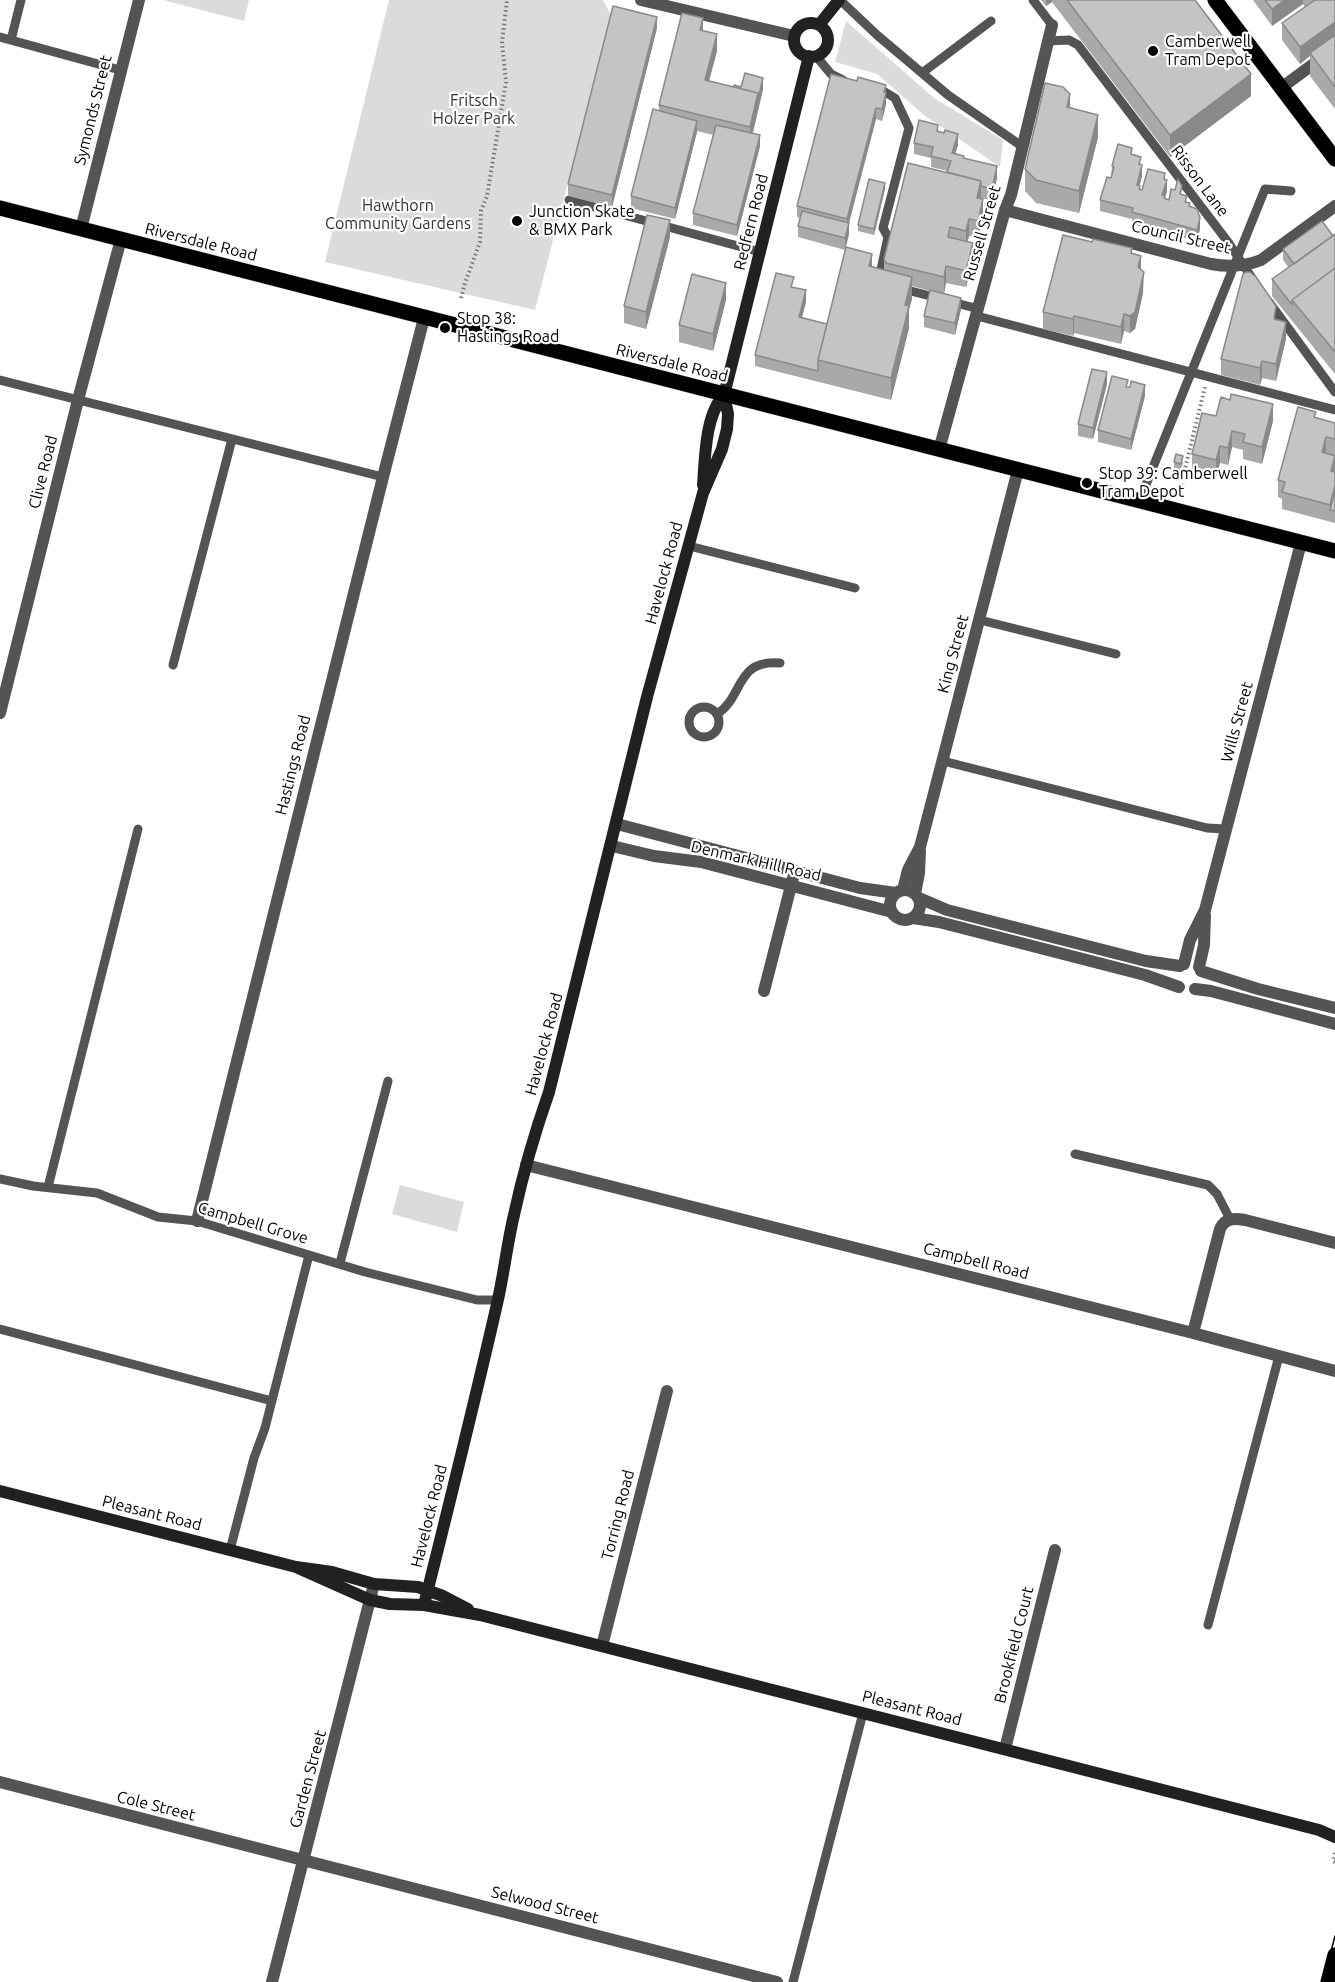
<!DOCTYPE html>
<html>
<head>
<meta charset="utf-8">
<style>
	body { margin:0 }
	canvas { display:block; background:#fff }
</style>
</head>
<body>
<canvas width="1335" height="1982"></canvas>
<script>
const c = document.querySelector('canvas').getContext('2d');
c.lineJoin = 'round';
function paint(path, color) { c.fillStyle = color; c.fill(path, 'evenodd'); }
function trace(path, color, width, dash) { c.strokeStyle = color; c.lineWidth = width; c.lineCap = dash ? 'butt' : 'round'; c.setLineDash(dash || []); c.stroke(path); }
function write(font, color, halo, rows, align = 'center') {
  c.font = font + ' Ubuntu,sans-serif'; c.lineWidth = 4.5; c.setLineDash([]); c.textBaseline = 'middle'; c.strokeStyle = halo; c.fillStyle = color; for (const [text, x, y, turn = 0] of rows) {
    c.save(); c.translate(x, y); c.rotate((+turn || 0) * Math.PI / 180); c.textAlign = isNaN(turn) ? turn : align; if (halo) c.strokeText(text, 0, 0); c.fillText(text, 0, 0); c.restore();
  }
}
const green = new Path2D(`
	M 163,0 L 249,0 L 244,21 Z
	M 389,0 L 603,0 L 611,15 L 535,310 L 325,262 Z
	M 846,21 L 934,98 L 1003,140 L 1000,167 L 924,115 L 877,74 L 835,62 Z
	M 400,1185 L 464,1202 L 457,1232 L 392,1214 Z`);
const path = new Path2D(`
	M 461,298 L 465,283 L 480,242 L 481,211 L 487,196 L 506,82 L 502,43 L 507,0
	M 1184,488 L 1181,485 L 1205,387
	M 1335,1853 L 1333,1861 L 1335,1862`);
const lane = new Path2D(`
	M 840,0 L 877,35 L 948,95 L 1023,147
	M 1033,0 L 1052,25
	M 0,37 L 120,70
	M 11,40 L 21,0
	M 1047,41 L 1069,40 L 1078,45 L 1228,242 L 1254,281
	M 816,56 L 831,74 L 843,80
	M 922,73 L 991,21
	M 876,89 L 885,92 L 895,98 L 909,128 L 883,228 L 888,237 L 879,279
	M 569,200 L 760,252
	M 899,288 L 938,298
	M 952,302 L 979,309
	M 1269,302 L 1335,392
	M 977,316 L 1335,410
	M 0,380 L 383,477
	M 1139,502 L 1265,189 L 1291,191
	M 689,546 L 855,588
	M 980,620 L 1116,654
	M 173,665 L 232,439
	M689 722a15 15 0 1 1 30 0a15 15 0 1 1-30 0Z
	M 717,714 C 744,697 735,659 780,663
	M 943,761 L 1207,828 L 1226,829
	M 1075,1154 L 1208,1185 L 1217,1194 L 1230,1219
	M 0,1179 L 33,1186 L 97,1193 L 158,1217 L 197,1221 L 365,1272 L 477,1300 L 498,1300
	M 48,1187 L 138,829
	M 340,1263 L 388,1081
	M 0,1329 L 272,1401
	M 230,1550 L 254,1458 L 265,1428 L 309,1255
	M 1208,1625 L 1279,1356
	M 793,1982 L 863,1713`);
const street = new Path2D(`
	M 641,0 L 794,36
	M 1281,88 L 1335,48
	M 1005,210 L 1211,264 C 1228,267 1244,267 1261,260 L 1335,206
	M 81,229 L 139,0
	M 939,450 L 1005,210 L 1011,195 L 1052,25
	M 0,713 L 78,400 L 121,239
	M 617,824 L 860,888 L 896,893
	M 612,846 L 654,856 L 701,862 L 892,912
	M 903,890 L 908,870 L 920,847 L 1018,470
	M890 905a15 15 0 1 1 30 0a15 15 0 1 1-30 0Z
	M 915,894 L 919,873 L 920,851
	M 919,898 L 947,910 L 1146,961 L 1180,966
	M 913,918 L 939,922 L 1145,975 L 1179,987
	M 1184,964 L 1190,940 L 1205,910 L 1301,543
	M 1199,967 L 1204,945 L 1205,915
	M 1201,971 L 1258,989 L 1335,1008
	M 1195,989 L 1211,991 L 1335,1024
	M 764,991 L 793,878
	M 526,1165 L 1193,1333 L 1220,1229 C 1225,1218 1234,1218 1245,1220 L 1335,1243
	M 197,1221 L 383,477 L 424,318
	M 1193,1333 L 1335,1371
	M 602,1646 L 667,1391
	M 1005,1749 L 1055,1550
	M 0,1782 L 777,1982
	M 272,1982 L 374,1584`);
const secondary = new Path2D(`
	M794 40a17 17 0 1 1 34 0a17 17 0 1 1-34 0Z
	M 819,25 L 839,0
	M 703,485 C 705,458 705,415 724,395 L 809,56
	M 0,1491 L 296,1567 L 332,1572 L 374,1584 L 418,1587 L 443,1596 L 468,1609
	M 296,1567 L 370,1600 L 390,1604 L 424,1605 L 480,1615 L 1319,1830 L 1335,1837
	M 424,1605 C 449,1505 474,1405 497,1304 C 504,1274 507,1244 514,1215 C 523,1173 535,1132 549,1092 L 647,697 L 703,493 L 722,449 L 727,429 L 728,414 L 724,395`);
const primary = new Path2D(`
	M 1215,0 L 1335,159
	M 0,208 L 1335,551
	M 1328,1982 L 1335,1955`);
const tram = new Path2D(`
	M 0,203 L 1335,546
	M 0,213 L 1335,556
	M 1323,1982 L 1335,1936
	M 1333,1982 L 1335,1975`);
const wall = new Path2D(`
	M 1041,0 L 1195,0 L 1251,96 L 1170,157 L 1052,2 L 1046,6 Z
	M 1253,0 L 1335,0 L 1335,109 L 1310,76 L 1310,56 L 1300,64 L 1282,40 L 1282,23 L 1305,7 L 1303,4 L 1272,26 Z
	M 657,28 L 612,207 L 568,196 L 568,184 Z
	M 703,31 L 717,51 L 709,81 L 734,87 L 763,89 L 753,133 L 760,146 L 737,236 L 693,225 L 693,213 L 713,135 L 697,131 L 675,219 L 631,208 L 631,196 L 659,111 L 659,105 Z
	M 886,93 L 886,104 L 882,121 L 876,119 L 849,223 L 849,234 L 845,250 L 798,237 L 798,226 L 800,218 L 797,217 L 797,206 Z
	M 1070,108 L 1098,137 L 1079,213 L 1036,203 L 1025,191 L 1025,169 Z
	M 938,131 L 958,145 L 955,154 L 997,178 L 992,200 L 981,198 L 983,216 L 978,238 L 969,236 L 967,242 L 973,260 L 966,287 L 946,283 L 944,293 L 961,309 L 955,335 L 924,327 L 924,316 L 930,291 L 912,286 L 912,299 L 909,309 L 909,328 L 891,400 L 755,366 L 755,355 L 794,287 L 806,302 L 802,317 L 827,324 L 872,267 L 884,270 L 884,259 L 947,172 L 948,171 L 931,167 L 931,158 L 914,154 L 914,143 Z
	M 1132,154 L 1141,164 L 1142,176 L 1139,186 L 1140,189 L 1142,190 L 1165,180 L 1167,191 L 1165,199 L 1169,200 L 1182,194 L 1190,207 L 1200,229 L 1197,241 L 1132,224 L 1132,219 L 1100,211 L 1100,200 L 1111,178 L 1112,166 Z
	M 885,189 L 874,235 L 858,231 L 858,225 Z
	M 1335,234 L 1335,374 L 1272,296 L 1272,279 L 1289,268 L 1283,260 L 1283,249 L 1333,236 Z
	M 670,237 L 646,329 L 624,323 L 624,306 Z
	M 1132,254 L 1141,269 L 1143,293 L 1135,329 L 1130,333 L 1124,331 L 1121,344 L 1074,333 L 1073,336 L 1043,329 L 1043,312 Z
	M 726,300 L 713,351 L 679,342 L 679,325 Z
	M 1276,320 L 1286,339 L 1276,381 L 1262,378 L 1260,385 L 1221,375 L 1221,359 Z
	M 1107,384 L 1093,439 L 1078,436 L 1078,424 Z
	M 1128,387 L 1145,396 L 1131,450 L 1098,442 L 1098,430 Z
	M 1216,416 L 1273,421 L 1262,464 L 1243,459 L 1243,450 L 1232,447 L 1228,465 L 1220,463 L 1216,477 L 1192,471 L 1192,454 Z
	M 1316,418 L 1335,423 L 1335,523 L 1282,509 L 1282,499 L 1278,497 L 1278,480 Z
	M 1174,462 L 1183,462 L 1181,470 L 1174,468 Z`);
const shadedWall = new Path2D(`
	M 1046,0 L 1052,0 L 1052,2 L 1046,6 Z
	M 1285,0 L 1303,0 L 1303,4 L 1272,26 L 1272,9 Z
	M 657,17 L 657,28 L 612,207 L 612,195 Z
	M 703,18 L 703,35 L 700,30 Z
	M 1335,22 L 1335,39 L 1310,53 L 1310,56 L 1300,64 L 1300,47 Z
	M 717,34 L 717,51 L 705,96 L 705,80 Z
	M 1251,74 L 1251,96 L 1170,157 L 1170,135 Z
	M 763,78 L 763,89 L 750,144 L 750,127 L 758,93 Z
	M 886,85 L 886,104 L 882,121 L 884,92 Z
	M 1070,94 L 1070,116 L 1067,107 Z
	M 876,108 L 876,119 L 847,230 L 847,219 Z
	M 1098,115 L 1098,137 L 1079,213 L 1079,191 Z
	M 697,121 L 697,132 L 675,219 L 675,208 Z
	M 958,134 L 958,145 L 952,165 L 952,153 Z
	M 760,135 L 760,146 L 737,236 L 737,225 Z
	M 1142,165 L 1142,176 L 1137,196 L 1137,185 Z
	M 997,166 L 997,178 L 992,200 L 992,189 Z
	M 1167,180 L 1167,191 L 1165,197 L 1165,207 L 1162,195 Z
	M 981,181 L 981,197 L 977,215 L 977,198 Z
	M 885,183 L 885,189 L 874,235 L 874,229 Z
	M 983,199 L 983,216 L 978,238 L 978,221 Z
	M 1200,218 L 1200,229 L 1197,241 L 1197,230 Z
	M 969,219 L 969,236 L 966,247 L 966,231 Z
	M 670,220 L 670,237 L 646,329 L 646,312 Z
	M 849,223 L 849,234 L 845,250 L 845,238 Z
	M 973,243 L 973,260 L 966,287 L 966,271 Z
	M 872,254 L 872,276 L 869,266 Z
	M 1141,256 L 1141,272 L 1138,267 Z
	M 946,266 L 946,283 L 944,294 L 944,277 Z
	M 1144,272 L 1143,293 L 1135,329 L 1130,333 L 1130,316 Z
	M 912,277 L 912,299 L 909,309 L 909,328 L 891,400 L 891,378 L 905,305 Z
	M 726,283 L 726,300 L 713,351 L 713,334 Z
	M 806,290 L 806,302 L 799,328 L 799,317 Z
	M 961,298 L 961,309 L 955,335 L 955,323 Z
	M 1124,314 L 1124,331 L 1121,344 L 1121,327 Z
	M 1074,316 L 1074,333 L 1073,336 L 1073,319 Z
	M 1286,322 L 1286,339 L 1276,381 L 1276,364 Z
	M 1262,361 L 1262,378 L 1260,385 L 1260,368 Z
	M 1107,372 L 1107,384 L 1093,439 L 1093,428 Z
	M 1145,385 L 1145,396 L 1131,450 L 1131,439 Z
	M 1273,404 L 1273,421 L 1262,464 L 1262,447 Z
	M 1232,431 L 1232,447 L 1228,465 L 1228,448 Z
	M 1326,437 L 1326,454 L 1322,452 Z
	M 1220,446 L 1220,463 L 1216,477 L 1216,460 Z
	M 1335,459 L 1335,476 L 1331,471 Z`);
const building = new Path2D(`
	M 1067,0 L 1195,0 L 1251,74 L 1170,135 Z
	M 1265,0 L 1285,0 L 1272,9 Z
	M 1315,0 L 1335,0 L 1335,22 L 1300,47 L 1282,23 Z
	M 613,6 L 657,17 L 612,195 L 568,184 Z
	M 682,13 L 703,18 L 700,30 L 717,34 L 705,80 L 758,93 L 750,127 L 659,105 Z
	M 1335,35 L 1335,87 L 1310,53 Z
	M 745,73 L 763,78 L 758,99 L 758,93 L 734,87 L 734,85 L 741,87 Z
	M 831,74 L 857,81 L 858,77 L 886,85 L 884,92 L 886,93 L 882,109 L 876,108 L 847,219 L 797,206 Z
	M 1045,83 L 1063,87 L 1070,94 L 1067,107 L 1098,115 L 1079,191 L 1036,180 L 1025,169 Z
	M 653,109 L 697,121 L 675,208 L 631,196 Z
	M 919,120 L 938,125 L 937,131 L 944,133 L 945,130 L 958,134 L 952,153 L 964,156 L 963,158 L 997,166 L 992,189 L 981,186 L 981,181 L 947,172 L 951,161 L 931,156 L 933,147 L 914,143 Z
	M 716,125 L 760,135 L 737,225 L 693,213 Z
	M 1118,144 L 1132,148 L 1131,154 L 1141,157 L 1139,164 L 1142,165 L 1137,185 L 1140,186 L 1139,189 L 1142,190 L 1148,169 L 1165,173 L 1164,179 L 1167,180 L 1162,195 L 1165,196 L 1164,198 L 1169,200 L 1171,189 L 1175,190 L 1178,179 L 1182,186 L 1180,194 L 1187,196 L 1185,202 L 1190,203 L 1189,206 L 1197,209 L 1200,218 L 1197,230 L 1132,212 L 1133,208 L 1100,200 L 1107,177 L 1111,178 L 1114,167 L 1112,166 Z
	M 908,163 L 981,181 L 977,198 L 983,199 L 978,221 L 969,219 L 966,231 L 950,227 L 948,237 L 973,243 L 966,271 L 946,266 L 944,277 L 886,263 L 884,259 Z
	M 869,179 L 885,183 L 874,229 L 858,225 Z
	M 802,211 L 849,223 L 845,238 L 798,226 Z
	M 647,215 L 670,220 L 646,312 L 624,306 Z
	M 1322,221 L 1333,236 L 1294,264 L 1283,249 Z
	M 1335,234 L 1335,268 L 1292,300 L 1292,305 L 1272,279 Z
	M 1063,235 L 1092,242 L 1093,239 L 1132,248 L 1131,253 L 1141,256 L 1138,267 L 1144,272 L 1143,276 L 1135,312 L 1130,316 L 1124,314 L 1121,327 L 1074,316 L 1073,319 L 1043,312 Z
	M 846,247 L 872,254 L 869,266 L 912,277 L 905,305 L 909,306 L 891,378 L 818,360 Z
	M 1335,268 L 1335,352 L 1292,300 Z
	M 1246,272 L 1250,272 L 1256,277 L 1276,306 L 1274,319 L 1286,322 L 1276,364 L 1262,361 L 1260,368 L 1221,359 L 1243,274 Z
	M 776,273 L 794,277 L 791,287 L 806,290 L 799,317 L 827,324 L 818,360 L 818,371 L 755,355 Z
	M 692,274 L 726,283 L 713,334 L 679,325 Z
	M 930,290 L 961,298 L 955,323 L 924,316 Z
	M 1092,369 L 1107,372 L 1093,428 L 1078,424 Z
	M 1112,376 L 1128,380 L 1126,387 L 1130,387 L 1131,381 L 1145,385 L 1131,439 L 1098,430 Z
	M 1231,394 L 1273,404 L 1262,447 L 1243,442 L 1245,434 L 1232,431 L 1228,448 L 1220,446 L 1216,460 L 1192,454 L 1202,413 L 1216,416 L 1221,397 L 1230,400 Z
	M 1298,407 L 1316,412 L 1314,417 L 1335,423 L 1335,439 L 1326,437 L 1322,452 L 1335,456 L 1331,471 L 1335,472 L 1335,485 L 1330,505 L 1282,492 L 1285,482 L 1278,480 Z
	M 1176,454 L 1183,456 L 1181,464 L 1174,462 Z
	M 1335,490 L 1335,511 L 1330,510 Z`);
const markers = [
	[1153,51,6,"#000"],
	[517,221,6,"#000"],
	[445,328,6,"#000"],
	[1087,483,6,"#000"]
];
const poiNames = [
	["Camberwell",1165,42],
	["Tram Depot",1165,60],
	["Junction Skate",529,212],
	["& BMX Park",529,230],
	["Stop 38:",457,319],
	["Hastings Road",457,337],
	["Stop 39: Camberwell",1099,474],
	["Tram Depot",1099,492]
];
const parkNames = [
	["Fritsch",474,101],
	["Holzer Park",474,119],
	["Hawthorn",398,206],
	["Community Gardens",398,224]
];
const streetNames = [
	["Symonds Street",93,110,-76],
	["Risson Lane",1200,181,53],
	["Redfern Road",751,222,-76],
	["Russell Street",982,233,-74],
	["Council Street",1181,237,13],
	["Riversdale Road",201,242,14],
	["Riversdale Road",672,363,14],
	["Clive Road",43,472,-76],
	["Havelock Road",664,573,-75],
	["King Street",953,654,-75],
	["Wills Street",1237,722,-75],
	["Hastings Road",293,765,-76],
	["Denmark Hill Road",756,861,13],
	["Havelock Road",544,1044,-75],
	["Campbell Grove",253,1223,16],
	["Campbell Road",976,1261,14],
	["Pleasant Road",152,1513,14],
	["Torring Road",618,1515,-76],
	["Havelock Road",429,1516,-76],
	["Brookfield Court",1014,1645,-76],
	["Pleasant Road",912,1708,14],
	["Garden Street",308,1779,-75],
	["Cole Street",156,1806,14],
	["Selwood Street",545,1905,14]
];
paint(green, '#dbdbdb');
trace(primary, '#dbdbdb', 16);
trace(path, '#767676', 4, [1.5, 3]);
trace(lane, '#545454', 9);
trace(street, '#545454', 12);
trace(secondary, '#212121', 12);
trace(primary, '#000', 15);
trace(tram, '#000', 1.5);
paint(wall, '#a9a9a9');
paint(shadedWall, '#898989');
paint(building, '#c4c4c4');
trace(building, '#898989', 1.5);
for (const [x, y, r, color] of markers) { const dot = new Path2D(); dot.arc(x, y, r, 0, 2 * Math.PI); c.fillStyle = color; c.fill(dot); trace(dot, '#fff', 2); }
write('16px', '#000', '#fff', poiNames, 'left');
write('16px', '#323232', '#fff', parkNames);
write('16px', '#000', '#fff', streetNames);
</script>
</body>
</html>
